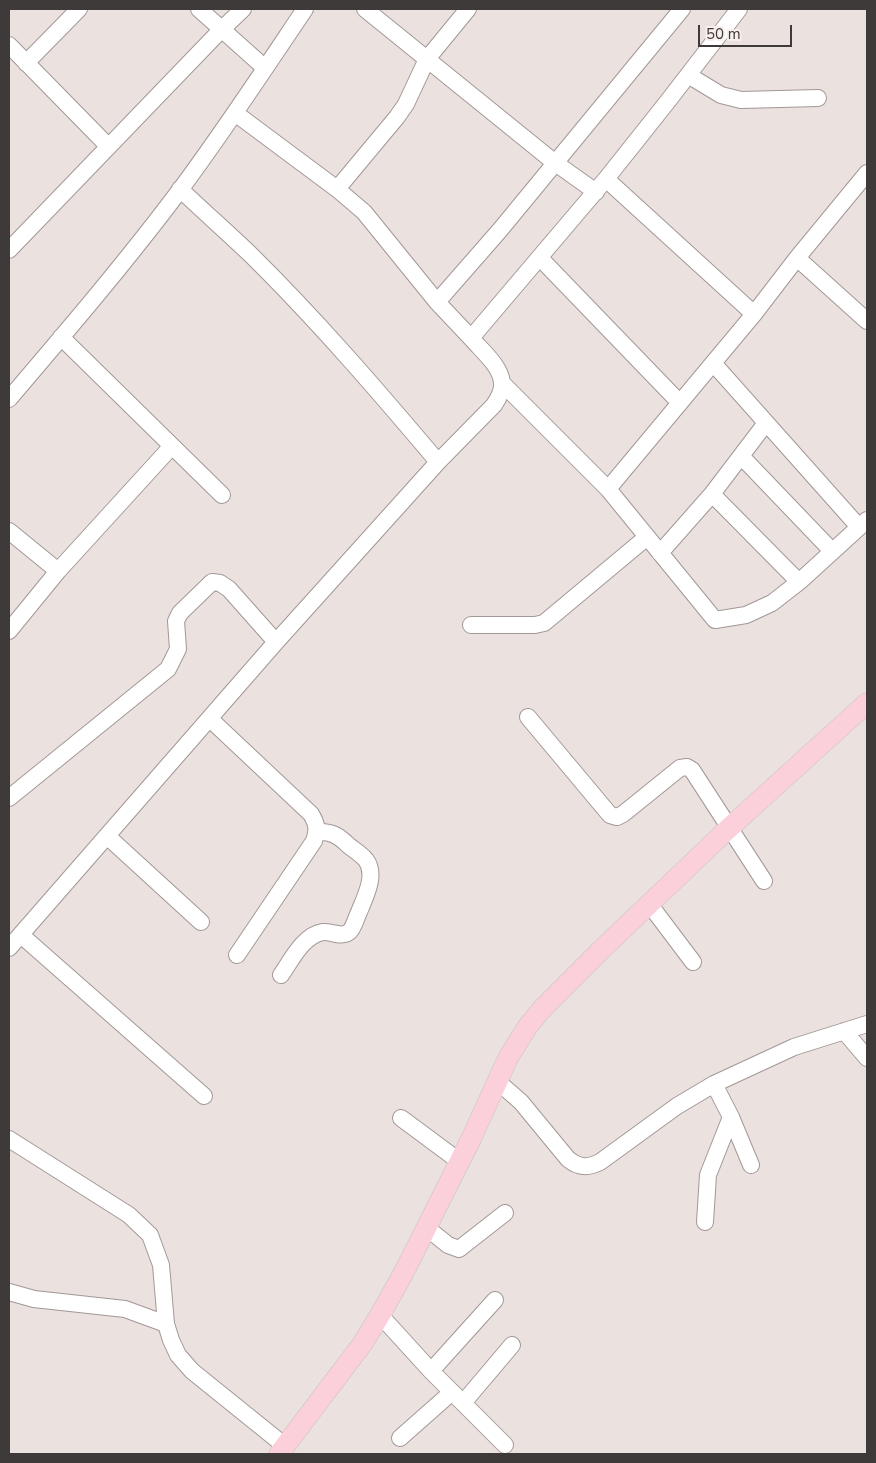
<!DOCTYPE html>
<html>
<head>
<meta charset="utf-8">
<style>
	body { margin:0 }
	#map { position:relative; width:876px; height:1463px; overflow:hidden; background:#ebe1de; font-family:"Nunito Sans",sans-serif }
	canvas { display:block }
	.frame { position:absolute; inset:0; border:10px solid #3e3a39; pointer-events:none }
	.scale { position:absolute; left:698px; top:25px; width:94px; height:22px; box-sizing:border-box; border:2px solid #3e3a39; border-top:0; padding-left:6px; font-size:15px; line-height:18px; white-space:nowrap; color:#3e3a39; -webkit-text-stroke:4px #f8eeec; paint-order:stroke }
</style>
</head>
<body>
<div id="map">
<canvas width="876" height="1463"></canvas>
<div class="frame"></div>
<div class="scale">50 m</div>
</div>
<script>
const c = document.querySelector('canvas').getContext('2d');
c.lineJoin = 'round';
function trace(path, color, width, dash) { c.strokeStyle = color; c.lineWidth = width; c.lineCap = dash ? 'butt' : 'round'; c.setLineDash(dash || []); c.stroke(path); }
const minor = new Path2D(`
	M 199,9 L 265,68
	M 365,9 L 554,162 L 596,192
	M 9,45 L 108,146
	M 26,63 L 79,9
	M 688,75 L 721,95 L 741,100 L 818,98
	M 235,113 L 337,189 L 364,212 L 437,302 L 471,338
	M 606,179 L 754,314
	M 180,189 C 203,211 227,232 250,254 C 317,320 378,391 438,462
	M 337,189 L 397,117 L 406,104 L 427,59 L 468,9
	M 9,250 L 221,30 L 243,9
	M 540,258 L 680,403
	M 797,258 L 867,321
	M 437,302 L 500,230 L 682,9
	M 61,337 L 222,495
	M 713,363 L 859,527
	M 503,384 L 608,489 L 715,620 L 746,615 L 772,603 L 799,582 L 867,520
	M 9,399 C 67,331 126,262 180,190 C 224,131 264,70 305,9
	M 741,456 L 832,551
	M 608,489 L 754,314 L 797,258 L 867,173
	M 712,494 L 799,582
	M 9,531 L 58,571
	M 660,553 L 712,494 L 766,423
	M 471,625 L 535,625 L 544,623 L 647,537
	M 9,631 L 58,571 L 172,446
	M 528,717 L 610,815 L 617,817 L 623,814 L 680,768 L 687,767 L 692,770 L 764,881
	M 210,719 L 311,814 C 317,824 318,830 314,841 L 237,955
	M 9,798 L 168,669 L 178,649 L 176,621 L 180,613 L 212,582 L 220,583 L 229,589 L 276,642
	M 107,836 L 201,922
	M 650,905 L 693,962
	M 21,935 L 204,1096
	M 9,948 L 276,642 L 438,462 L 494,405 C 498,399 503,391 502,383 C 501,366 481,350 471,338 L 606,179 L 668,101 L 739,9
	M 281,975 C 291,961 303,935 323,932 C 330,931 342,938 349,932 C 354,928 356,918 359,912 C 365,897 377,875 366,860 C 361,854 354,850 348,845 C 339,836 331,831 318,832
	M 844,1031 L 867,1058
	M 497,1081 L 521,1102 L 568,1159 C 579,1168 588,1168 600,1162 L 677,1106 L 714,1084 L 794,1047 L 867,1024
	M 714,1084 L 731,1117 L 751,1165
	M 401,1118 L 459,1161
	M 9,1139 L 129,1215 L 150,1235 L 161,1265 L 166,1324 L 171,1340 L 178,1355 L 192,1371 L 285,1446
	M 705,1222 L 708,1175 L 731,1117
	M 427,1228 L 448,1245 L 459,1249 L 505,1213
	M 9,1292 L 34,1299 L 125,1309 L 166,1324
	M 380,1315 L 431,1371 L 505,1445
	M 431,1371 L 495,1300
	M 463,1403 L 512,1345
	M 400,1438 L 452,1392`);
const major = new Path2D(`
	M 279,1454 L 363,1343 L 380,1315 L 403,1274 L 471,1139 L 508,1058 L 528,1026 L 541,1010 L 601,950 L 729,828 L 867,703`);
trace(minor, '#a29896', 18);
trace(major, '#c1c0c0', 21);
trace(minor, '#fff', 16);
trace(major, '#fcd0db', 20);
</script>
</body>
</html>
